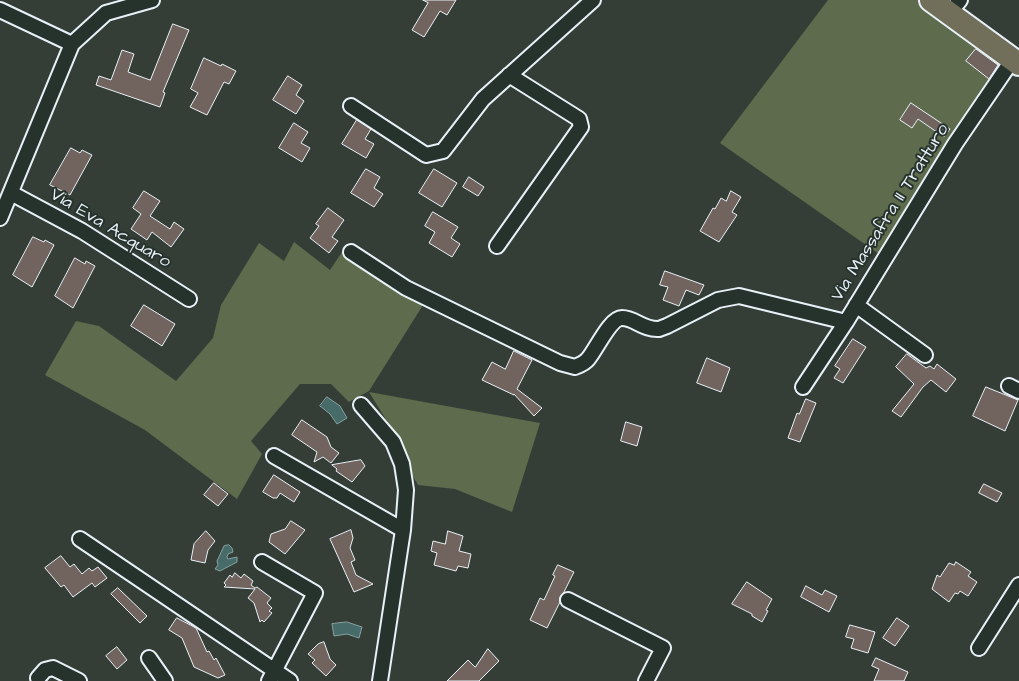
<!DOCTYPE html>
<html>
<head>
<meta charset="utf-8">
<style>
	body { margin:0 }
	canvas { display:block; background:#353d37 }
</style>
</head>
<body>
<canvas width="1019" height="681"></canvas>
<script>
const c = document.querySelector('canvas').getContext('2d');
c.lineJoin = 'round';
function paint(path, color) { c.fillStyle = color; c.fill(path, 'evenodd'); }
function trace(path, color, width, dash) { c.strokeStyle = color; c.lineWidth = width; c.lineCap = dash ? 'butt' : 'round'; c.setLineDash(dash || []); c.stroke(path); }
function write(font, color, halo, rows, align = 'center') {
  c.font = font + ' "Architects Daughter",sans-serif'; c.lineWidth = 4; c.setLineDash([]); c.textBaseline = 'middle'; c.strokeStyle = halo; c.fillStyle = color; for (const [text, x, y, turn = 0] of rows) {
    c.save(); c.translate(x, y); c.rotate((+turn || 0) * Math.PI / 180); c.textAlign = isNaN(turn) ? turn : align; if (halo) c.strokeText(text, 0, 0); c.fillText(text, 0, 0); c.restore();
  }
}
const green = new Path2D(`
	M 828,0 L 924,0 L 1007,62 L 879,254 L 720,143 Z
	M 294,242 L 330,270 L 346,246 L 428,297 L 369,391 L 349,402 L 331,384 L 300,384 L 251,441 L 262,454 L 237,499 L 145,430 L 45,375 L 76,321 L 99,326 L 176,381 L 213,338 L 221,305 L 259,243 L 284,261 Z
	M 369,392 L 540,423 L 512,512 L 455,489 L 418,485 L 412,475 L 398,439 Z`);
const water = new Path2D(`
	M 327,397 L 340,406 L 347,418 L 337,424 L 330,414 L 320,406 Z
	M 229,545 L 232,548 L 233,552 L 228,554 L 227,557 L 228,559 L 237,557 L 237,562 L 220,571 L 215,569 L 218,565 L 217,561 L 224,546 Z
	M 347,622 L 362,627 L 359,638 L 347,634 L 334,636 L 332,624 Z`);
const building = new Path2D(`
	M 423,0 L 456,0 L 447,15 L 440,11 L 424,37 L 412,30 L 428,3 Z
	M 173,24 L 189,30 L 163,92 L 165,93 L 160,107 L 96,85 L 99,76 L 111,80 L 122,50 L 134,54 L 128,72 L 150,80 Z
	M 976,49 L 998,65 L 989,79 L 966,61 Z
	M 204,58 L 221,66 L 222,64 L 236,71 L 229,84 L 224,82 L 207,115 L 190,107 L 198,93 L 191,89 Z
	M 288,76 L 302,85 L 296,95 L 304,101 L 296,114 L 273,100 Z
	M 911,103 L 950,129 L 944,137 L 918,119 L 912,128 L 900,120 Z
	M 357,120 L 371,129 L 365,139 L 374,144 L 366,158 L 342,144 Z
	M 294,123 L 308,132 L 301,143 L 310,148 L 302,162 L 279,148 Z
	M 71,148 L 80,153 L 82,150 L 92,155 L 70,195 L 50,185 Z
	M 366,169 L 380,177 L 374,188 L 383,194 L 374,207 L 351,193 Z
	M 434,169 L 457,183 L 442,207 L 419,193 Z
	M 469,177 L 484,187 L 478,196 L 463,187 Z
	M 144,191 L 160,201 L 150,216 L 170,229 L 174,222 L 184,229 L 171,247 L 152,232 L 147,240 L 131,229 L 141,214 L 133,208 Z
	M 731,191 L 741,197 L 732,212 L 737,215 L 719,242 L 700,231 L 713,208 L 715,209 L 721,198 L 726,201 Z
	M 328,208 L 344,220 L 332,237 L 338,241 L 329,253 L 310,238 L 319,226 L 316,224 Z
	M 433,212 L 458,227 L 451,238 L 460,244 L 452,257 L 429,243 L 435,232 L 425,226 Z
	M 33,237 L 44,242 L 45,240 L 54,245 L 32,287 L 13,275 Z
	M 75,258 L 85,264 L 86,261 L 95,266 L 73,308 L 55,296 Z
	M 665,271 L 704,285 L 699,295 L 686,290 L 679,306 L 663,300 L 668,287 L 660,285 Z
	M 144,305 L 175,324 L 162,346 L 131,326 Z
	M 853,339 L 866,347 L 843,383 L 834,378 L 840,369 L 835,366 Z
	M 514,351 L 532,360 L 517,389 L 542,408 L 534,416 L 514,394 L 514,395 L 482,380 L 492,362 L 505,369 Z
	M 907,354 L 926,368 L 930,366 L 934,369 L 937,364 L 956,379 L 946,392 L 931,380 L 923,387 L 901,417 L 892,411 L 914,384 L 896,367 Z
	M 707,358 L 730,368 L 721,392 L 697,383 Z
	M 986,387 L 1018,400 L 1005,431 L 973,416 Z
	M 806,399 L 816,403 L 800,442 L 788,438 L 797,413 L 799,414 Z
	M 302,420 L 327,437 L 331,447 L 339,453 L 331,463 L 323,457 L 314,462 L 317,452 L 292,435 Z
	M 626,422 L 642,427 L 637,446 L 621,441 Z
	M 361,460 L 365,466 L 352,482 L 336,471 L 337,469 L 332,465 Z
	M 274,475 L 300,492 L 294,502 L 280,493 L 277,498 L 273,498 L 263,492 Z
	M 214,483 L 228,494 L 218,506 L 204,495 Z
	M 984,484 L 1002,493 L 997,502 L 979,493 Z
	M 291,521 L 305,530 L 285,554 L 269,542 L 271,534 L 285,529 Z
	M 351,530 L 353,538 L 350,548 L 355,560 L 351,562 L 356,575 L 373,584 L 354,592 L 330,539 Z
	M 206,531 L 215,541 L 208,550 L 205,563 L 191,560 L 194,544 Z
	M 448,531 L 463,536 L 459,551 L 471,554 L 468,568 L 458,566 L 456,571 L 434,565 L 437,553 L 431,551 L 433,541 L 445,544 Z
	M 61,556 L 70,567 L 74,564 L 82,574 L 89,568 L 92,571 L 98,567 L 107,578 L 95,587 L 92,583 L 73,597 L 64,585 L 61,587 L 45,568 Z
	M 956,562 L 971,572 L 968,576 L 977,582 L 968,596 L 960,591 L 958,594 L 955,593 L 949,602 L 932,589 L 937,575 L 940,577 L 949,563 L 954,565 Z
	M 558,565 L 574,572 L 564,592 L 560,597 L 560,602 L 547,628 L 530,620 L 540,598 L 544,600 L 555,576 L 553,575 Z
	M 235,573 L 241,578 L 244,574 L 253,581 L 251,585 L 255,588 L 257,587 L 271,598 L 267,603 L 272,608 L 269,611 L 272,613 L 264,622 L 262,620 L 260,622 L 254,603 L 248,598 L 255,589 L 224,587 L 226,585 L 224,583 L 230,575 L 232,577 Z
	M 747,582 L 772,599 L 766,610 L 768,611 L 762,622 L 752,616 L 752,614 L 732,604 Z
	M 806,586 L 822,595 L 825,590 L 837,596 L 829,612 L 801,597 Z
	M 118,588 L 147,616 L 140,623 L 111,594 Z
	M 177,618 L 196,628 L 207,652 L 209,651 L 214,660 L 216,658 L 225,675 L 218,678 L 194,667 L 182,638 L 169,630 Z
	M 897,618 L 909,626 L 895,646 L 883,638 Z
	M 850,625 L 875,632 L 868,653 L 851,648 L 854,639 L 846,637 Z
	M 324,642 L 330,659 L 336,665 L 326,676 L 312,663 L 315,660 L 308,654 L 318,644 Z
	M 117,647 L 127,660 L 117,669 L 106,656 Z
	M 488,649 L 499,661 L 479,681 L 447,681 L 468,660 L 475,667 Z
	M 876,658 L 908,672 L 904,681 L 874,681 L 879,669 L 872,666 Z`);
const minor = new Path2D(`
	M 0,10 L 72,44
	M 949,14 L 960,0
	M 351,106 L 426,155 L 443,151 L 483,99 L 593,0
	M 11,193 L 82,231 L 189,299
	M 0,218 L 72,44 L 106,13 L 152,0
	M 497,246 L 581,127 L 579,119 L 509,75
	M 351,252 L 406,288 L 560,363 L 575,367 C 580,365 585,363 588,359 C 596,350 610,318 622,318 C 635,318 643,330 659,329 L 667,326 L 718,300 L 739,296 L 846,322
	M 856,305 L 925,355
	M 1009,386 L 1019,391
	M 803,387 L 846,322 L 955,144 L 1013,59
	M 361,405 L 393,442 L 402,464 L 406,490 L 403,530 L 380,681
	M 274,456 L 403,530
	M 80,539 L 290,681
	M 262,562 L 315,593 L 269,681
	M 568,600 L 663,648 L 646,681
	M 979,648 L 1019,585
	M 149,658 L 165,681
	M 38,678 L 45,670 L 53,668 L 79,681`);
const primary = new Path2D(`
	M 931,0 L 1019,64`);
const streetNames = [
	["Via Massafra II Tratturo",891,213,-58],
	["Via Eva Acquaro",110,229,31]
];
paint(green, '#5e6b4c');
paint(water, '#466b69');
trace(water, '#87a1a2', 1);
paint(building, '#71645e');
trace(building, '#e8f1f8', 1);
trace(minor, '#e8f1f8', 18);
trace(primary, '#e8f1f8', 26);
trace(minor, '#26332d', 14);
trace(primary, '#716e59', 22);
write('18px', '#e8f1f8', '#26332d', streetNames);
</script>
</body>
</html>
